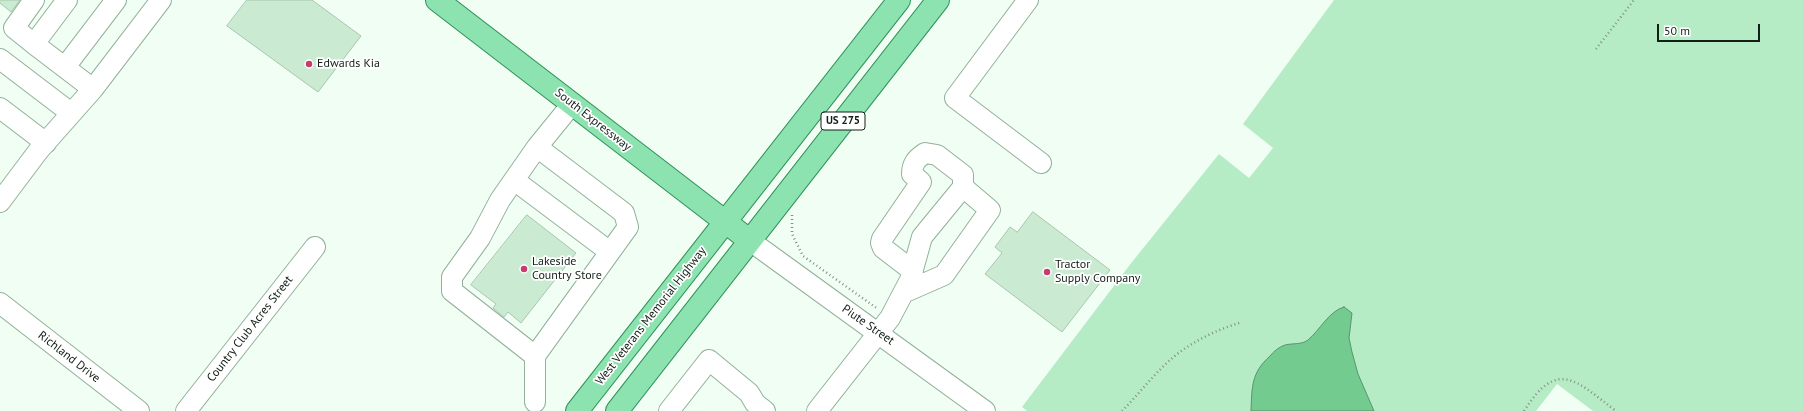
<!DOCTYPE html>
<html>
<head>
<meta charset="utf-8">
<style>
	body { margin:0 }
	#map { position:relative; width:1803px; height:411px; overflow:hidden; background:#f1fef4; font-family:"PT Sans",sans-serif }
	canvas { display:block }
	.scale { position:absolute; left:1657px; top:24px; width:103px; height:18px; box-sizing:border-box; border:2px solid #121e16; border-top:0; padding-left:5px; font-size:12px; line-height:14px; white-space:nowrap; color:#121e16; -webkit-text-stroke:3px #fff; paint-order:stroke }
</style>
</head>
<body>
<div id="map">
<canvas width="1803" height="411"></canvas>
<div class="scale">50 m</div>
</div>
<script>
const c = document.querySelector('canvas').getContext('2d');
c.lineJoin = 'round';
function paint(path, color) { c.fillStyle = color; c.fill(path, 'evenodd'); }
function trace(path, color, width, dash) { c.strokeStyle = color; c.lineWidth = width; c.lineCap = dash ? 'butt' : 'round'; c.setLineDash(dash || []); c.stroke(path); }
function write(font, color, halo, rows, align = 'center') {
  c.font = font + ' "PT Sans",sans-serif'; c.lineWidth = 3.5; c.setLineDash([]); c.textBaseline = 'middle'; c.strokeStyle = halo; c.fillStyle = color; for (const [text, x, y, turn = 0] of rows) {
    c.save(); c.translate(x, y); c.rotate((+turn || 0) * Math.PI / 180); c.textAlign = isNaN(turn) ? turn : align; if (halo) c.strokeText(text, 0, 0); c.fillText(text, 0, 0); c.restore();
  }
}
const green = new Path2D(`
	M 1334,0 L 1803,0 L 1803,411 L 1593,411 L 1557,384 L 1536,411 L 1027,411 L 1022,407 L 1132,262 L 1219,154 L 1249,178 L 1273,148 L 1243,124 Z`);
const water = new Path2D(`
	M 1344,307 L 1352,313 L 1349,338 L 1352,352 L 1358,374 L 1374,411 L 1251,411 C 1252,387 1251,373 1270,356 C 1274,351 1279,347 1285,345 C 1293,343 1301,345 1308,340 C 1320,330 1329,311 1344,307 Z`);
const building = new Path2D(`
	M 0,0 L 20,0 L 11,12 L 0,3 Z
	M 247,0 L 312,0 L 361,36 L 318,92 L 227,26 Z
	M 1033,212 L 1110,270 L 1062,332 L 985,274 L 1002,253 L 995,247 L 1010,227 L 1017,232 Z
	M 527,215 L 576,253 L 521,323 L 508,312 L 504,317 L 493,308 L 496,304 L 471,285 Z`);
const path = new Path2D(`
	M 1596,49 L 1634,0
	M 792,215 L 792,234 L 803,256 L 878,309
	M 1122,411 C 1140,393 1156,371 1176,355 C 1195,340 1219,329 1242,322
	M 1524,411 C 1558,357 1577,382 1616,411`);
const minor = new Path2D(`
	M 34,0 L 14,28 L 34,44
	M 67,0 L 34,44 L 93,89
	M 1028,0 L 955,98 L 1041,163
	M 0,59 L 71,113
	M 65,67 L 116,0
	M 0,108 L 46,143
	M 537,147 L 572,104
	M 514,180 L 610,252
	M 0,202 L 39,150 L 93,89 L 161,0
	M 749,240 L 985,411
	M 913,271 L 883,248 L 881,243 L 882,239 L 921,182 L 912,174 C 912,164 916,159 925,153 L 937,155 L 963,175 L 963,187
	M 0,303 L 139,411
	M 535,356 L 452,291 L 452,277 L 480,238 L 500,200 L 537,147 L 624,213 L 628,227 L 535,356 L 535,402
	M 186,411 L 315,247
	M 669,411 L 709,360 L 749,393 L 755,403 L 765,411
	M 817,411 L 890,318 L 910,280 L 922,237 L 963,187 L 990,210 L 944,275 L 903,293`);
const major = new Path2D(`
	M 437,0 L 749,240
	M 577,411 L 899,0
	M 617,411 L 938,0`);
const markers = [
	[309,64,4,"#c83c6d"],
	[524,269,4,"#c83c6d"],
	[1047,272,4,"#c83c6d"]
];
const shields = [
	[843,121,44]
];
const shieldNames = [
	["US 275",843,121]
];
const poiNames = [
	["Edwards Kia",317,64],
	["Lakeside",532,262],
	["Country Store",532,276],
	["Tractor",1055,265],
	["Supply Company",1055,279]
];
const streetNames = [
	["South Expressway",593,120,38],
	["West Veterans Memorial Highway",651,316,-52],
	["Piute Street",868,325,35],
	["Country Club Acres Street",250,329,-52],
	["Richland Drive",69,357,38]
];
paint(green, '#b6ecc5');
paint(water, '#73cb90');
trace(water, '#56976b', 1);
paint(building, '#caebd2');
trace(building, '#a6c6ae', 1);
trace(minor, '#91b19a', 22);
trace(major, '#2f9258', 24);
trace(path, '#839087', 2.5, [1, 3]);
trace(minor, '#fff', 20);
trace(major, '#8ce3b0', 22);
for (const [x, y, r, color] of markers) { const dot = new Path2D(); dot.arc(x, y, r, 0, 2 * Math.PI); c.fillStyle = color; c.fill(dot); trace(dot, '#fff', 1.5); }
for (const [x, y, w] of shields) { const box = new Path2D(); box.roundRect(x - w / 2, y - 9, w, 18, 3); c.fillStyle = '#fff'; c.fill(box); trace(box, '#121e16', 1); }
write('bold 11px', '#121e16', null, shieldNames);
write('12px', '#121e16', '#fff', poiNames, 'left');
write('12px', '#121e16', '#fff', streetNames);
</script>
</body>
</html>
